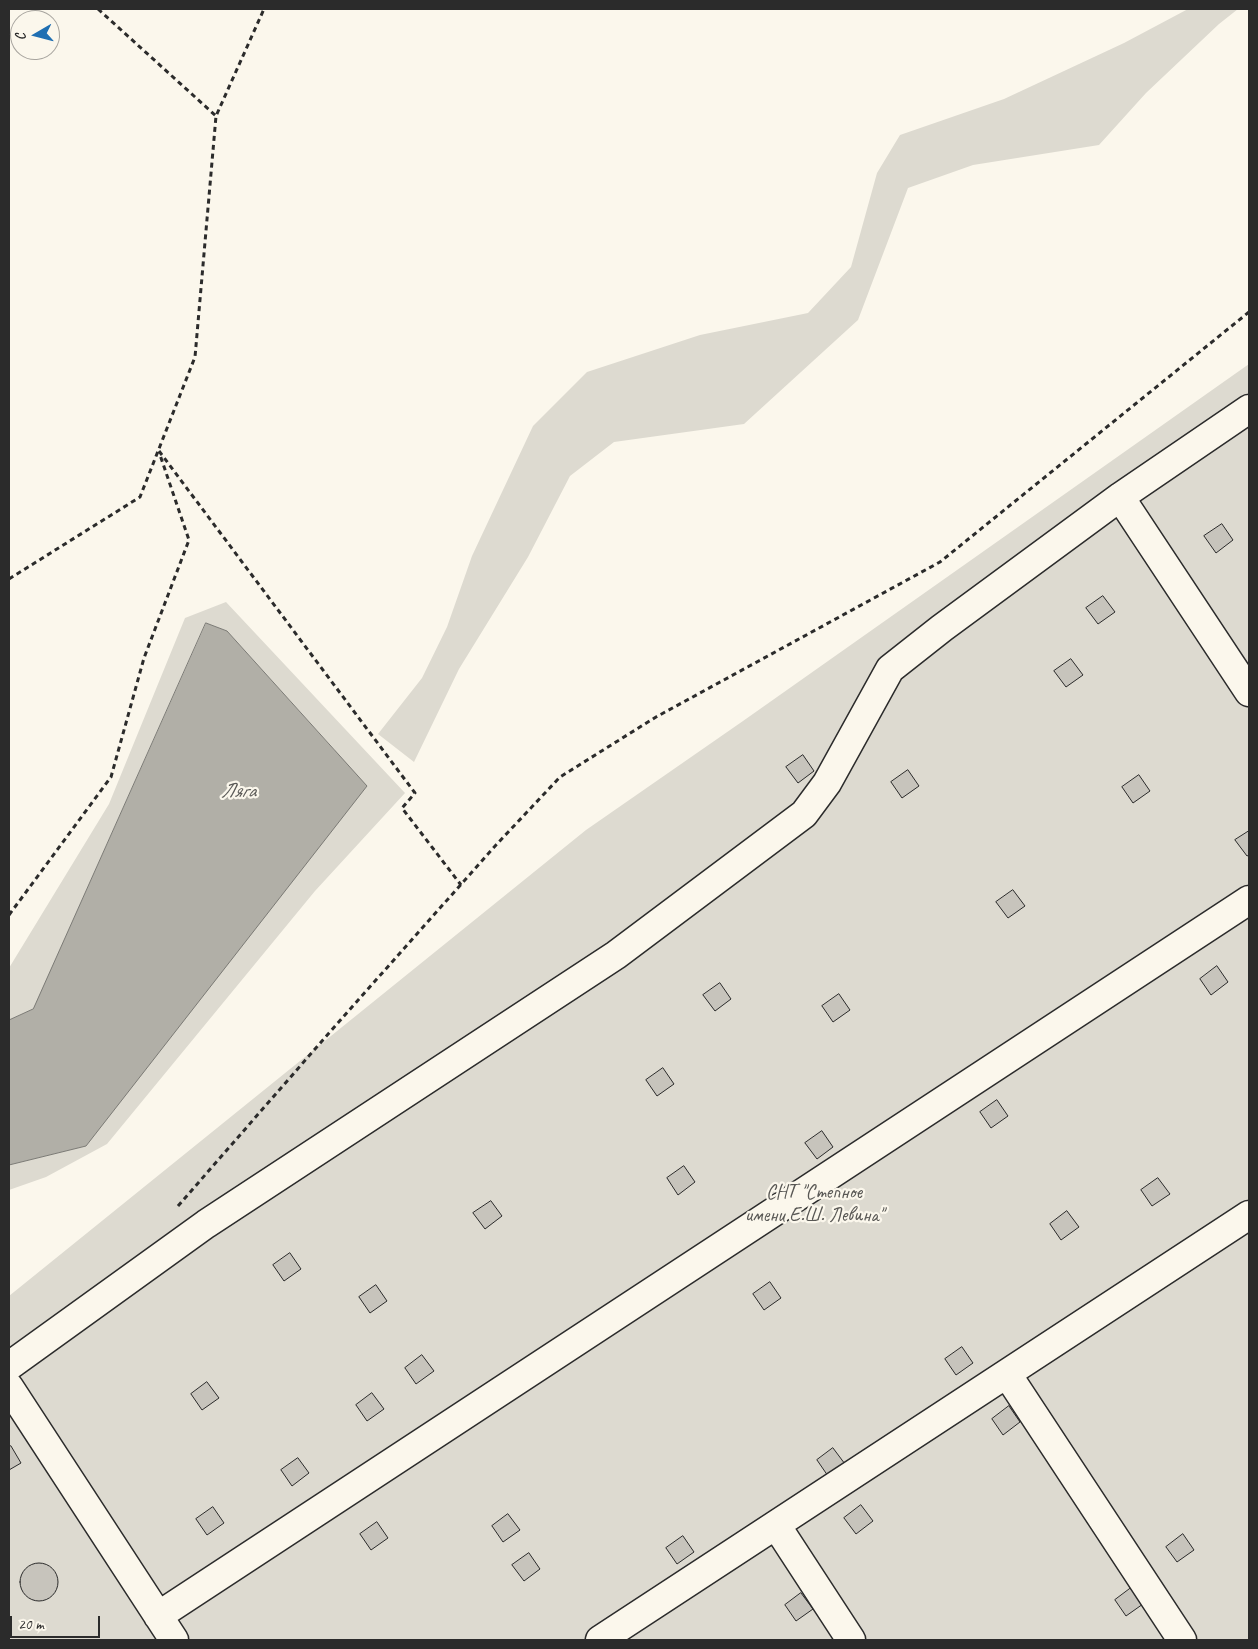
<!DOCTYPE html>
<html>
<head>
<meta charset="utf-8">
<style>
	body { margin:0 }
	#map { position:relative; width:1258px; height:1649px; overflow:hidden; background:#fbf7ec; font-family:Caveat,sans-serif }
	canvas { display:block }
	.frame { position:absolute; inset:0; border:10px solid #2b2b2b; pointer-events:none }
	.north { position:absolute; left:10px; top:10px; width:50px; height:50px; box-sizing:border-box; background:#fbf7ec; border:1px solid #a8a59f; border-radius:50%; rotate:262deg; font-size:14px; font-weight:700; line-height:20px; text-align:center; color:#2b2b2b }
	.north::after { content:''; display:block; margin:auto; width:18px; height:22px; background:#1f6fb2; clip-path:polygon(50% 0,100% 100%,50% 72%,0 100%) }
	.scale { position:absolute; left:10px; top:1616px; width:90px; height:22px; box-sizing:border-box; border:2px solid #2b2b2b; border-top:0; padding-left:6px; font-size:15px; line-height:18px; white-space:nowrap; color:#2b2b2b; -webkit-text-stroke:4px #fbf7ec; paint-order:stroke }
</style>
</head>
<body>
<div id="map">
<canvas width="1258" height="1649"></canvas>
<div class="frame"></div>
<div class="north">С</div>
<div class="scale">20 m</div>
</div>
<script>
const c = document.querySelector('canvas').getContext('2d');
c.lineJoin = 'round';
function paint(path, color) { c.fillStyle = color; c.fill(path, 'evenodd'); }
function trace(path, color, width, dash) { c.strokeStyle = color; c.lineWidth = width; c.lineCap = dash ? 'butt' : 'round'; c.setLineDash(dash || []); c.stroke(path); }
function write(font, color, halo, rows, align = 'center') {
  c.font = font + ' Caveat,sans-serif'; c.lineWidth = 4.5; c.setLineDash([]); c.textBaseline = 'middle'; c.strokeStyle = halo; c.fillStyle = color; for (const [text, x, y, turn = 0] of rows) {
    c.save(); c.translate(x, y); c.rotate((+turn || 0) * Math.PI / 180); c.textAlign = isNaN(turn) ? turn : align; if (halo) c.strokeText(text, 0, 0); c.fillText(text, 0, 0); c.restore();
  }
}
const green = new Path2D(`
	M 1188,9 L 1238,9 L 1219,24 L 1146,93 L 1099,145 L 973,165 L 908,188 L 858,320 L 744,424 L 614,442 L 570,476 L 528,557 L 459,669 L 414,762 L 378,734 L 422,678 L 447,627 L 472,556 L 533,426 L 587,372 L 700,335 L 808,313 L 851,267 L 877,173 L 900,135 L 1004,99 L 1124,43 Z
	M 1249,364 L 1249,1640 L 9,1640 L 9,1296 L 586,830 L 743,721 Z
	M 226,602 L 405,793 L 315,891 L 107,1144 L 46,1177 L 9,1190 L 9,1165 L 86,1146 L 335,750 L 227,631 L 206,623 L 33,1009 L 9,1020 L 9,968 L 109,804 L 185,618 Z`);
const water = new Path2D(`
	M 206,623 L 227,631 L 367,786 L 86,1146 L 9,1165 L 9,1020 L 33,1009 Z`);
const building = new Path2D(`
	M 1222,524 L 1233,540 L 1216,553 L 1204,536 Z
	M 1103,596 L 1115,612 L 1098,624 L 1086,608 Z
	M 1071,659 L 1083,675 L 1066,687 L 1054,671 Z
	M 803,755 L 814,771 L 798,783 L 786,767 Z
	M 908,770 L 919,786 L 902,798 L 891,782 Z
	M 1139,775 L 1150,791 L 1133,803 L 1122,787 Z
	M 1249,831 L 1249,855 L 1247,856 L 1235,840 Z
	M 1013,890 L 1025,906 L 1008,918 L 996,902 Z
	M 1217,966 L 1228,982 L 1211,995 L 1200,979 Z
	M 720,983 L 731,999 L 715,1011 L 703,995 Z
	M 839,994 L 850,1010 L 833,1022 L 822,1006 Z
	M 663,1068 L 674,1084 L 657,1096 L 646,1080 Z
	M 997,1100 L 1008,1116 L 991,1128 L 980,1112 Z
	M 822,1131 L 833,1147 L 817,1159 L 805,1143 Z
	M 684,1166 L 695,1182 L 678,1195 L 667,1178 Z
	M 1158,1178 L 1170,1194 L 1152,1206 L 1141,1190 Z
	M 491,1201 L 502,1216 L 485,1229 L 473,1213 Z
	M 1067,1211 L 1079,1227 L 1061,1240 L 1050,1224 Z
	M 290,1253 L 301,1269 L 284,1281 L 273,1265 Z
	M 770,1282 L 781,1298 L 764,1310 L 753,1294 Z
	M 376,1285 L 387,1301 L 370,1313 L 359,1297 Z
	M 962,1347 L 973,1363 L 956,1375 L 945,1359 Z
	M 422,1355 L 434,1371 L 416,1384 L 405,1368 Z
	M 207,1382 L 219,1398 L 202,1410 L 191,1394 Z
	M 372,1393 L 384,1409 L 367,1421 L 356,1405 Z
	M 1009,1406 L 1020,1422 L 1003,1435 L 992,1419 Z
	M 11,1446 L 21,1463 L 9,1470 L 9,1447 Z
	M 833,1448 L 845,1464 L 828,1476 L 817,1460 Z
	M 298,1458 L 309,1473 L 292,1486 L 281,1470 Z
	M 861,1505 L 873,1521 L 856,1534 L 844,1518 Z
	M 213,1507 L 224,1523 L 207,1535 L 196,1519 Z
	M 508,1514 L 520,1530 L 503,1542 L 492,1526 Z
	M 377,1522 L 388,1538 L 371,1550 L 360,1534 Z
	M 1183,1534 L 1194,1550 L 1177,1562 L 1166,1547 Z
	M 683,1536 L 694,1552 L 677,1564 L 666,1548 Z
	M 529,1553 L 540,1569 L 524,1581 L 512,1565 Z
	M20 1582a19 19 0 1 1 38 0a19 19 0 1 1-38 0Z
	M 1131,1588 L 1143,1604 L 1126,1616 L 1115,1600 Z
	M 801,1593 L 813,1609 L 796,1621 L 785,1605 Z`);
const path = new Path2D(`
	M 98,9 L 216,116
	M 159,451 L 415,793 L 402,808 L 461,885
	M 9,579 L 140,497 L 195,357 L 216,116 L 264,9
	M 9,915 L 111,777 L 144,658 L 189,540 L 160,455
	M 178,1206 L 336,1025 L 496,845 L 560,777 L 656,717 L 940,562 L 1249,312`);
const minor = new Path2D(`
	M 1120,497 L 1249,692
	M 9,1366 L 206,1224 L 616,955 L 804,814 L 827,783 L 890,669 L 942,628 L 1120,497 L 1249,409
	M 1007,1374 L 1182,1640
	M 9,1387 L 174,1640
	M 776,1525 L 851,1640
	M 158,1616 L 1249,900
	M 600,1640 L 1249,1215`);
const parkNames = [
	["СНТ \"Степное",814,1193],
	["имени Е.Ш. Левина\"",814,1216]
];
const waterNames = [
	["Ляга",238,791]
];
paint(green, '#dddad0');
paint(water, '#b1afa7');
trace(water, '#7b7a75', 1);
paint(building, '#c7c4bc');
trace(building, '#2b2b2b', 1);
trace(minor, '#2b2b2b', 31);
trace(path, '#2b2b2b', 3, [5, 4]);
trace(minor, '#fbf7ec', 28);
write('20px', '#585754', '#fbf7ec', parkNames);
write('italic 21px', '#5a5956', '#fbf7ec', waterNames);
</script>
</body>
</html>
